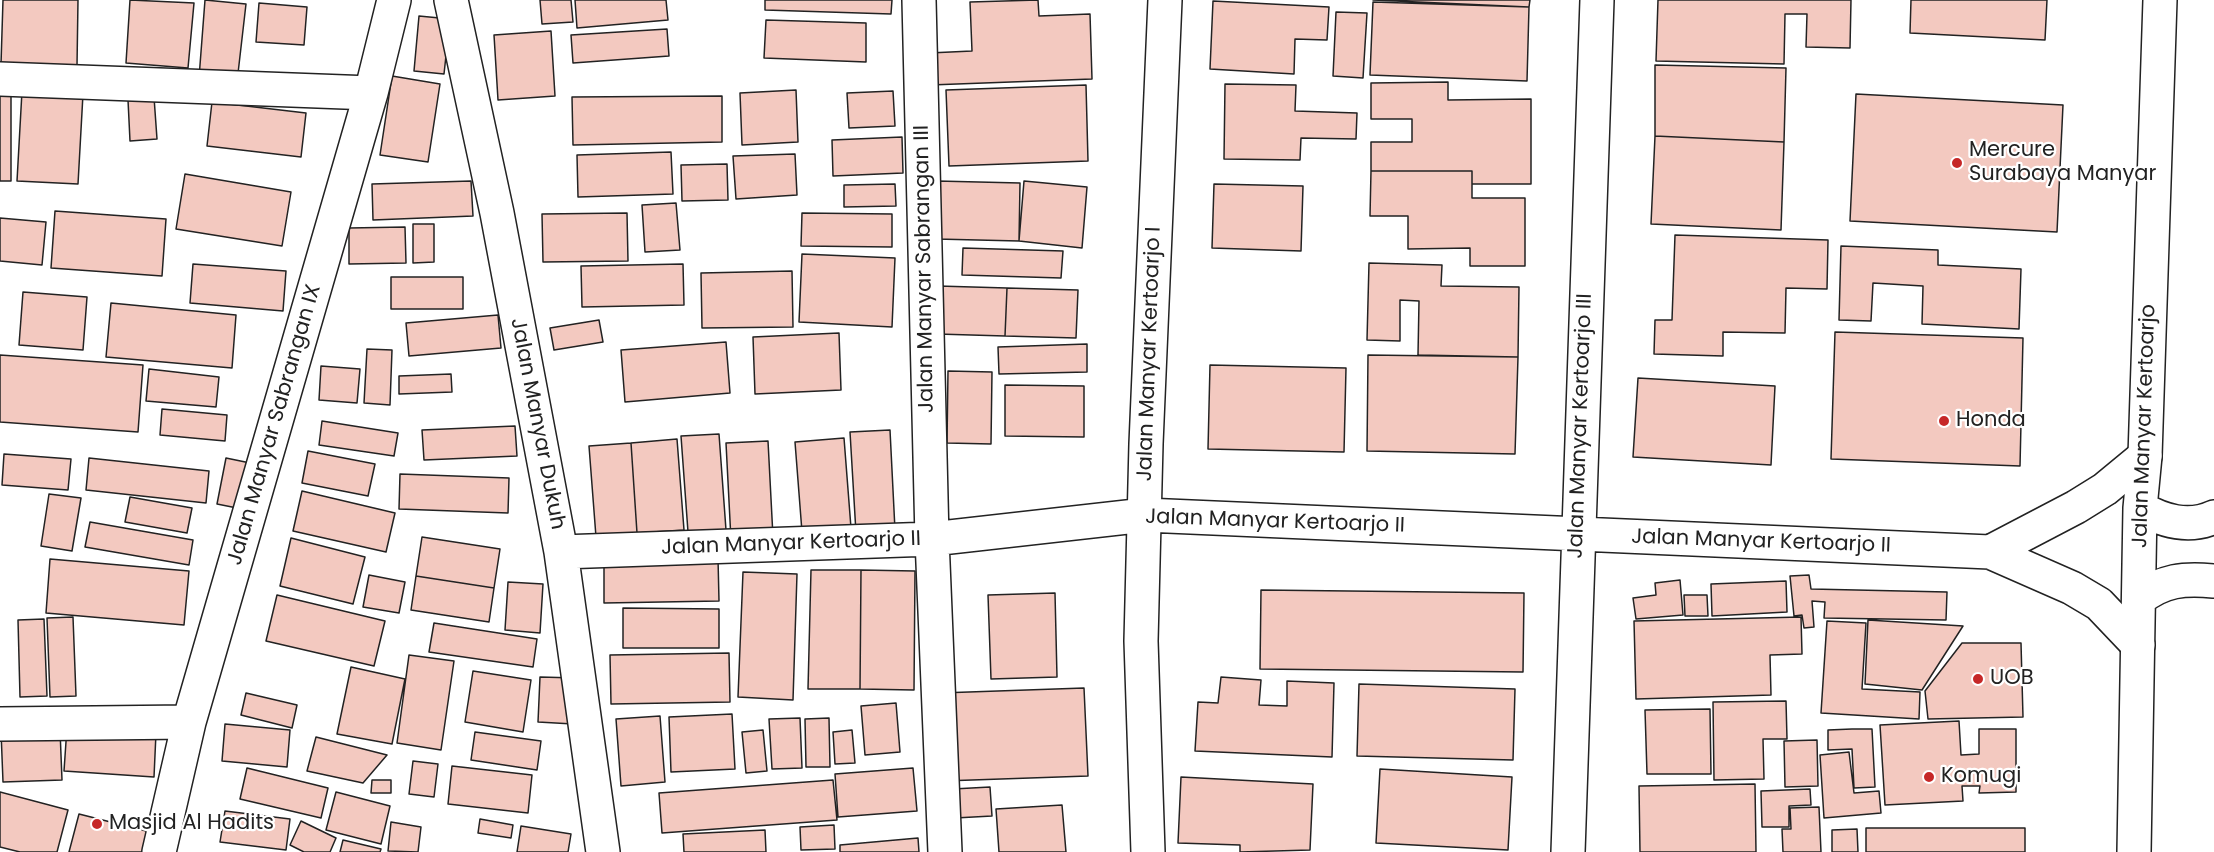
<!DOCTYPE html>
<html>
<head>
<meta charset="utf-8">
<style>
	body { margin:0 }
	canvas { display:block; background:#fff }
</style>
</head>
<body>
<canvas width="2214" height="852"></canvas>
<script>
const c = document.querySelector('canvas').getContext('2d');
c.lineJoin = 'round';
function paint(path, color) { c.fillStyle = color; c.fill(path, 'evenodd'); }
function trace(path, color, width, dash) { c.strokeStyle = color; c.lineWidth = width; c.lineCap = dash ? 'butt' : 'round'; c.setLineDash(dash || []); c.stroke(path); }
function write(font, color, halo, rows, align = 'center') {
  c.font = font + ' Poppins,sans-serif'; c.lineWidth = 4.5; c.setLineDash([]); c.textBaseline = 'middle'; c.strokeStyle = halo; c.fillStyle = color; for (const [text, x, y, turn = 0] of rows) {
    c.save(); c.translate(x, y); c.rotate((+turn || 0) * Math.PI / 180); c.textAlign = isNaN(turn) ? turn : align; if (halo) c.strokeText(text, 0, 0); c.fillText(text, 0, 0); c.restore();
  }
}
const building = new Path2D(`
	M 3,0 L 78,0 L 77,66 L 1,64 Z
	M 130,0 L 194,3 L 188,68 L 126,63 Z
	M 205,0 L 246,4 L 237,82 L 199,78 Z
	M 540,0 L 571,0 L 573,22 L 542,24 Z
	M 575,0 L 666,0 L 668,20 L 577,28 Z
	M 765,0 L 892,0 L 891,14 L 765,10 Z
	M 1038,0 L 1039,16 L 1090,14 L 1092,79 L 930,85 L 929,53 L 972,51 L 970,2 Z
	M 1373,0 L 1530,0 L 1529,7 Z
	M 1658,0 L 1851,0 L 1850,48 L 1806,47 L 1807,14 L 1785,14 L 1784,64 L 1656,61 Z
	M 1911,0 L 2047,0 L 2045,40 L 1910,33 Z
	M 1213,1 L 1329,7 L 1327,40 L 1295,39 L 1294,74 L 1210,69 Z
	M 1373,2 L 1529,7 L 1527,81 L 1370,75 Z
	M 259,3 L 307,7 L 304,45 L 256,42 Z
	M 1336,12 L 1367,13 L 1363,78 L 1333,76 Z
	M 419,16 L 450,19 L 444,74 L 414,71 Z
	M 766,20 L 866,23 L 866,62 L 764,58 Z
	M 667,29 L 669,56 L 573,63 L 571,35 Z
	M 551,31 L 555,96 L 498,100 L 494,35 Z
	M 1655,65 L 1786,68 L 1784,142 L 1655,136 Z
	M 392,76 L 440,84 L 428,162 L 380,155 Z
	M 1448,82 L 1448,100 L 1531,99 L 1531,184 L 1472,184 L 1472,171 L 1371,171 L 1371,142 L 1412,142 L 1412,119 L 1371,119 L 1371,83 Z
	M 1225,84 L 1296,85 L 1295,111 L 1357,113 L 1356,139 L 1301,138 L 1300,160 L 1224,159 Z
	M 1086,85 L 1088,161 L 949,166 L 946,90 Z
	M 796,90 L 798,142 L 742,145 L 740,93 Z
	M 22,91 L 83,94 L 78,184 L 17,181 Z
	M 893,91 L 895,126 L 849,128 L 847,93 Z
	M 0,92 L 11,92 L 11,181 L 0,181 Z
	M 1856,94 L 2063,105 L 2057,232 L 1850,221 Z
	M 722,96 L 722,142 L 573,145 L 572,97 Z
	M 154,97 L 157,139 L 130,141 L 128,100 Z
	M 212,102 L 306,113 L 301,157 L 207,146 Z
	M 1655,136 L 1784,142 L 1781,230 L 1651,224 Z
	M 902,137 L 903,173 L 833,176 L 832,140 Z
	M 671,152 L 673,194 L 578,197 L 577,155 Z
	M 795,154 L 797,195 L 736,199 L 733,156 Z
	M 727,164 L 728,200 L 682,201 L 681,165 Z
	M 1371,171 L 1472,171 L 1472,198 L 1525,198 L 1525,266 L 1470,266 L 1470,248 L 1408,249 L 1408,216 L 1370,216 Z
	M 185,174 L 291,192 L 282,246 L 176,229 Z
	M 471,181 L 473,216 L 373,220 L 372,184 Z
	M 937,181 L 1020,183 L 1019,241 L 936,239 Z
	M 1024,181 L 1087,187 L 1082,248 L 1019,241 Z
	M 895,184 L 896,206 L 844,207 L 844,185 Z
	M 1214,184 L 1303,186 L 1301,251 L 1212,248 Z
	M 676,203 L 680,250 L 645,252 L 642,205 Z
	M 55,211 L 166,219 L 162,276 L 51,268 Z
	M 627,213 L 628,261 L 543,262 L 542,214 Z
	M 802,213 L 892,214 L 892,247 L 801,246 Z
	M 0,218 L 46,222 L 42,265 L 0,261 Z
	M 413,224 L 434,224 L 434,262 L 413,263 Z
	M 405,227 L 406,263 L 349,264 L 349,228 Z
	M 1675,235 L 1828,240 L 1827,289 L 1786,288 L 1785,333 L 1723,332 L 1723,356 L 1654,354 L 1655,320 L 1672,320 Z
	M 1841,246 L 1938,250 L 1938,265 L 2021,269 L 2019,329 L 1922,324 L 1923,286 L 1873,283 L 1871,321 L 1839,320 Z
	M 963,248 L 1063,251 L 1061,278 L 962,275 Z
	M 802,254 L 895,258 L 892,327 L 799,322 Z
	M 1369,263 L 1442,265 L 1441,286 L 1519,287 L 1518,357 L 1418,355 L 1419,301 L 1400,300 L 1400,341 L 1367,340 Z
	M 193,264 L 286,271 L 283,311 L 190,303 Z
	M 683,264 L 684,305 L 582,307 L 581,266 Z
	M 792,271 L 793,327 L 702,328 L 701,273 Z
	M 391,277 L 463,277 L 463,309 L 391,309 Z
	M 938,286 L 1007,288 L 1005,336 L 937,334 Z
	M 1007,288 L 1078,290 L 1076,338 L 1005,336 Z
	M 23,292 L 87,297 L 83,350 L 19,345 Z
	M 111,303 L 236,315 L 232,368 L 106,357 Z
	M 498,315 L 501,348 L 409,356 L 406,323 Z
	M 599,320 L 603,342 L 554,350 L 550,328 Z
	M 1835,332 L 2023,338 L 2020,466 L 1831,459 Z
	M 839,333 L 841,390 L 755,394 L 753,337 Z
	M 726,342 L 730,393 L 625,402 L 621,350 Z
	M 1087,344 L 1087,372 L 999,374 L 998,347 Z
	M 367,349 L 392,350 L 390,405 L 364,403 Z
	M 0,355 L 143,365 L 138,432 L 0,422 Z
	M 1368,355 L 1518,357 L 1515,454 L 1367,451 Z
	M 1210,365 L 1346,368 L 1344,452 L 1208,449 Z
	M 321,366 L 360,369 L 357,403 L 319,400 Z
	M 149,369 L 219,377 L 216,407 L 146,401 Z
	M 948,371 L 992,372 L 991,444 L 947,443 Z
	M 451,374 L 452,392 L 399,394 L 399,376 Z
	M 1638,378 L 1775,386 L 1771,465 L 1633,457 Z
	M 1005,385 L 1084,386 L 1084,437 L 1005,436 Z
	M 162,409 L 227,415 L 225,441 L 160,435 Z
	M 322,421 L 398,433 L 394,456 L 319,445 Z
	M 515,426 L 517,456 L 424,460 L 422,430 Z
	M 890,430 L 895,530 L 856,533 L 850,432 Z
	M 719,434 L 726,530 L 688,532 L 681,436 Z
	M 844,438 L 851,528 L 802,532 L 795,442 Z
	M 677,439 L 684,530 L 637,533 L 631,443 Z
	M 768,441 L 773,537 L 731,540 L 726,443 Z
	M 631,443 L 637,533 L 596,537 L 589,446 Z
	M 308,451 L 375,464 L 368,496 L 302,483 Z
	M 4,454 L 71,459 L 68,490 L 2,485 Z
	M 89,458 L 209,471 L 206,503 L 86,490 Z
	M 226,458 L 255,464 L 247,510 L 217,504 Z
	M 400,474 L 509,478 L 508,513 L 399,509 Z
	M 302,491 L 395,513 L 386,552 L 293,531 Z
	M 49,494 L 81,498 L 72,551 L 41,546 Z
	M 130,497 L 192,508 L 187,533 L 125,522 Z
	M 90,522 L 193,540 L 189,565 L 85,547 Z
	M 422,537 L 500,549 L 494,588 L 416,576 Z
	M 291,538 L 365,557 L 353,604 L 280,586 Z
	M 718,558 L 719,601 L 604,603 L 604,559 Z
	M 50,559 L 189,571 L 184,625 L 46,613 Z
	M 811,570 L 861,570 L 860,689 L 808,689 Z
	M 861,570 L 915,571 L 914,690 L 860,689 Z
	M 743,572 L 797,574 L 793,700 L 738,697 Z
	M 369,575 L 405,582 L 399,613 L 363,607 Z
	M 1809,575 L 1811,589 L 1947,592 L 1946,620 L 1824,618 L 1825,602 L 1812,601 L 1814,627 L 1804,628 L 1802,615 L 1794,616 L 1790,576 Z
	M 416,576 L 494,588 L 489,622 L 411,610 Z
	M 1680,580 L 1683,615 L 1636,619 L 1633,598 L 1656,595 L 1655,583 Z
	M 1786,581 L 1787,612 L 1712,616 L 1711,584 Z
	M 508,582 L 543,584 L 540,633 L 505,630 Z
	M 1261,590 L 1524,593 L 1523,672 L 1260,669 Z
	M 1055,593 L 1057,677 L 991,679 L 988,595 Z
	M 277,595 L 385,621 L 374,666 L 266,641 Z
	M 1684,595 L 1707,595 L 1708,616 L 1685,616 Z
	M 623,608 L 719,609 L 719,648 L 623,648 Z
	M 73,617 L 76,696 L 50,697 L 47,618 Z
	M 1801,617 L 1802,654 L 1770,655 L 1771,695 L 1636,699 L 1634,621 Z
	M 44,619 L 47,696 L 20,697 L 18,620 Z
	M 1868,620 L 1963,626 L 1922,690 L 1865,684 Z
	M 1827,621 L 1866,623 L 1862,689 L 1920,692 L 1919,719 L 1821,713 Z
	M 434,623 L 537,639 L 533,667 L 429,652 Z
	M 1962,643 L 2021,643 L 2023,717 L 1928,719 L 1925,691 Z
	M 729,653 L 730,702 L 611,704 L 610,655 Z
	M 409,655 L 454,661 L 441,750 L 397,743 Z
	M 351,667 L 405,679 L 392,744 L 337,734 Z
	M 473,671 L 531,680 L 523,732 L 465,722 Z
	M 540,677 L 576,678 L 573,724 L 538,722 Z
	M 1221,677 L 1261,680 L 1259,705 L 1287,706 L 1287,681 L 1334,683 L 1332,757 L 1195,751 L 1198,702 L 1218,703 Z
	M 1359,684 L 1515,689 L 1513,760 L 1357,756 Z
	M 1084,688 L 1088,776 L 943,781 L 940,693 Z
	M 246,693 L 297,705 L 292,728 L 241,715 Z
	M 1786,701 L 1787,739 L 1763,739 L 1764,779 L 1714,780 L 1713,702 Z
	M 896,703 L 900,752 L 865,755 L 861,706 Z
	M 1710,709 L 1711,774 L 1647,774 L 1645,710 Z
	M 732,714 L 735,769 L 671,772 L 669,717 Z
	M 660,716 L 665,782 L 621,786 L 616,719 Z
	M 800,718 L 802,768 L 772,769 L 769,719 Z
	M 829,718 L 830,767 L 806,767 L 805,719 Z
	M 1959,721 L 1961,755 L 1979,754 L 1979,729 L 2016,729 L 2016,792 L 1979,793 L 1980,786 L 1962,786 L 1963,801 L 1885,805 L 1880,725 Z
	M 225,724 L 290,730 L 287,767 L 222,761 Z
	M 67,727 L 156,733 L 154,777 L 64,771 Z
	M 1852,729 L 1872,729 L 1875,787 L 1854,788 L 1852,749 L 1828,750 L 1828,730 Z
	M 60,730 L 62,780 L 3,782 L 1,731 Z
	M 763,730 L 767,771 L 746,773 L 742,732 Z
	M 852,730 L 855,763 L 835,764 L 833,732 Z
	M 475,732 L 541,741 L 537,770 L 471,760 Z
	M 316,737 L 387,755 L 363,783 L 307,771 Z
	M 1817,740 L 1818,786 L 1785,787 L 1784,741 Z
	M 1849,752 L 1854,793 L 1879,791 L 1881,813 L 1824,818 L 1820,755 Z
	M 413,761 L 438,764 L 434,797 L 409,794 Z
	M 452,766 L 532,775 L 528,813 L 448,804 Z
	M 247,768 L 328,788 L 321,818 L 240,799 Z
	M 913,768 L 917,811 L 838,817 L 835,774 Z
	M 1380,769 L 1512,777 L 1508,850 L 1376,843 Z
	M 1181,777 L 1313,784 L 1310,850 L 1240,852 L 1240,845 L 1178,843 Z
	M 372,780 L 391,780 L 391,793 L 371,793 Z
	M 833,780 L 837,820 L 662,833 L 659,793 Z
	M 1755,784 L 1756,852 L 1640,852 L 1639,786 Z
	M 990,787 L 992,816 L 955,818 L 953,789 Z
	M 1810,789 L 1811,805 L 1789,806 L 1789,827 L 1762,827 L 1761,791 Z
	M 0,792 L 68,810 L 57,852 L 20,852 L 0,847 Z
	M 336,792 L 390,806 L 381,844 L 326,830 Z
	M 1062,805 L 1066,852 L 999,852 L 996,809 Z
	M 1819,807 L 1821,852 L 1783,852 L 1782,829 L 1791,829 L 1790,808 Z
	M 225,811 L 290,819 L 286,850 L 220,842 Z
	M 79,814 L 158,834 L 153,852 L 69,852 Z
	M 480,819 L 513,825 L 511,838 L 478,833 Z
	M 301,821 L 336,838 L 330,852 L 304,852 L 290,845 Z
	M 391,822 L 421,827 L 418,852 L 388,851 Z
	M 834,825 L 835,849 L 801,850 L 800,827 Z
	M 521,826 L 571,834 L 568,852 L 517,852 Z
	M 1866,828 L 2025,828 L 2025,852 L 1866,852 Z
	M 1857,829 L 1858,852 L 1832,852 L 1832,830 Z
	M 765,830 L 766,852 L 684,852 L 683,834 Z
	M 918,838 L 919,852 L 840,852 L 840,845 Z
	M 343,840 L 381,849 L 380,852 L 340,852 Z`);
const minor = new Path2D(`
	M 451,0 L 497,213 L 561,552 L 603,852
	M 919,0 L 932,539 L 945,852
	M 0,79 L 371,93
	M 561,552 L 932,539 L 1145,515 L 1990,552 L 2072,588 L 2099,604 L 2138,645
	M 1990,552 L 2076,507 L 2105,489 L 2145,456
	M 0,724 L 189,722
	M 159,852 L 189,722 L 371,93 L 394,0
	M 1148,852 L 1141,641 L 1146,444 L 1165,0
	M 1568,852 L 1597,0`);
const primary = new Path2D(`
	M 2140,508 C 2163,521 2188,529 2214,517
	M 2139,599 C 2163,580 2184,578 2214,581
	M 2134,852 L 2140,508 L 2145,456 L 2160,0`);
const markers = [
	[1957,163,6,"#c62828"],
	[1944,421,6,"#c62828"],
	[1978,679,6,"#c62828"],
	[1929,777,6,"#c62828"],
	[97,824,6,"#c62828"]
];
const poiNames = [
	["Mercure",1969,151],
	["Surabaya Manyar",1969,175],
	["Honda",1956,421],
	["UOB",1990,679],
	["Komugi",1941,777],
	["Masjid Al Hadits",109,824]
];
const streetNames = [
	["Jalan Manyar Sabrangan III",925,269,-91],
	["Jalan Manyar Kertoarjo I",1150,354,-88],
	["Jalan Manyar Dukuh",537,424,79],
	["Jalan Manyar Sabrangan IX",275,425,-74],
	["Jalan Manyar Kertoarjo III",1581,426,-88],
	["Jalan Manyar Kertoarjo",2145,426,-88],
	["Jalan Manyar Kertoarjo II",1275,522,2],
	["Jalan Manyar Kertoarjo II",1761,542,2],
	["Jalan Manyar Kertoarjo II",791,544,-2]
];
paint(building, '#f3c9c0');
trace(building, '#222', 1.5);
trace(minor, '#222', 36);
trace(primary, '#222', 36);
trace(minor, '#fff', 33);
trace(primary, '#fff', 33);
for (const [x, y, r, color] of markers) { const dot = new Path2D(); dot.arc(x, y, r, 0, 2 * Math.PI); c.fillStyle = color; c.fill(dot); trace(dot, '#fff', 2); }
write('21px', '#222', '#fff', poiNames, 'left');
write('21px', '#222', '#fff', streetNames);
</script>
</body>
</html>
